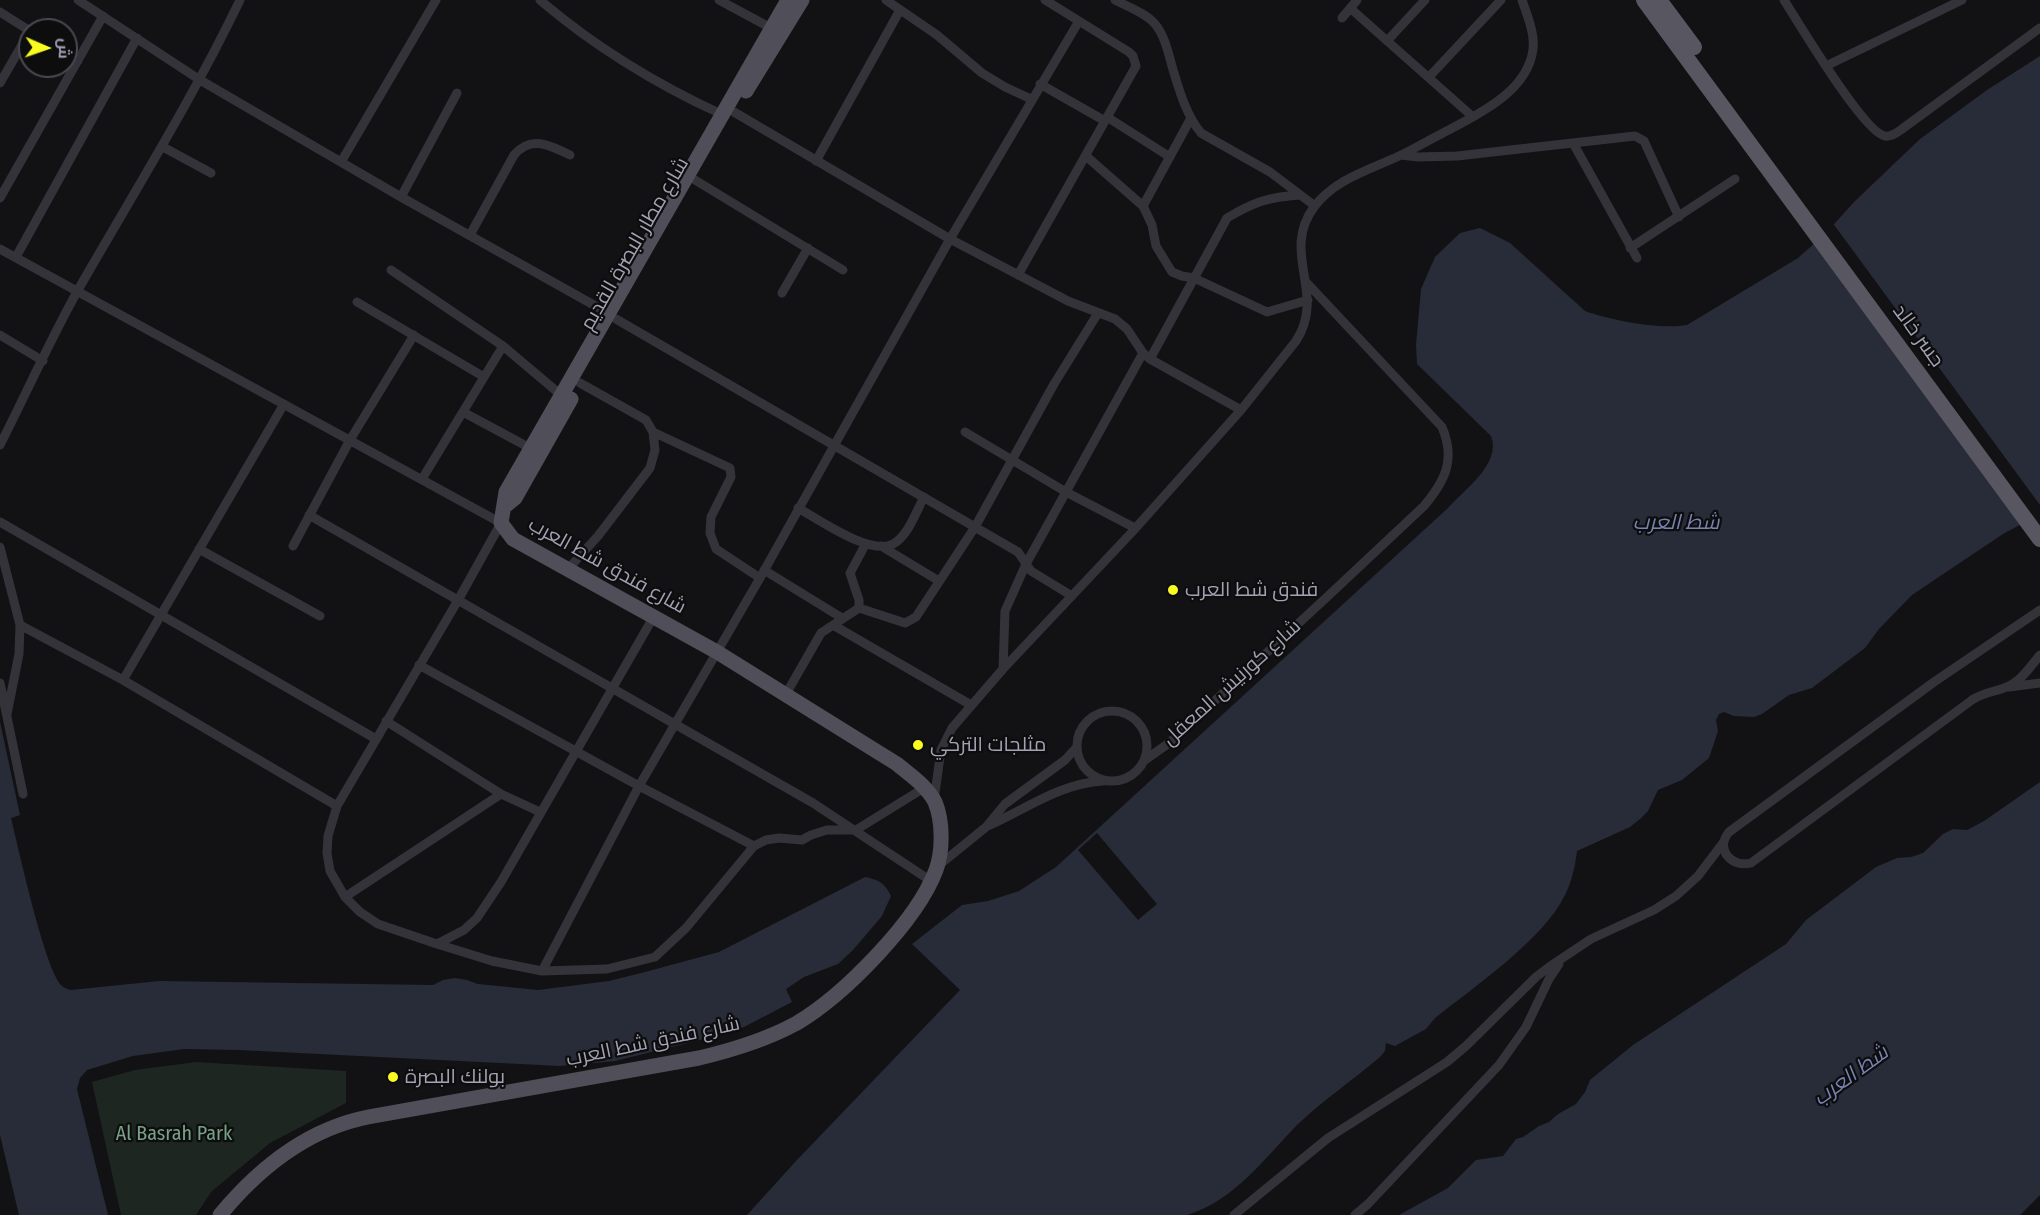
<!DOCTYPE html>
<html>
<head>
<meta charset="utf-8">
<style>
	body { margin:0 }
	#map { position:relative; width:2040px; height:1215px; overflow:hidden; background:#121214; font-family:"Fira Sans Condensed",Cairo,sans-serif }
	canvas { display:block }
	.north { position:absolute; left:18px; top:18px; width:60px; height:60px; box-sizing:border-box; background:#0d0d0e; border:2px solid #494951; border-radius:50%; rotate:92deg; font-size:16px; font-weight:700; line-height:24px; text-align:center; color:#a3a2b5 }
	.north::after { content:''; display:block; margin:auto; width:21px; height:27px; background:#fbfb22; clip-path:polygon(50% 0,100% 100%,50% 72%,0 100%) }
</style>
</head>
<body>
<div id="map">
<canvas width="2040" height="1215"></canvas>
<div class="north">ش</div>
</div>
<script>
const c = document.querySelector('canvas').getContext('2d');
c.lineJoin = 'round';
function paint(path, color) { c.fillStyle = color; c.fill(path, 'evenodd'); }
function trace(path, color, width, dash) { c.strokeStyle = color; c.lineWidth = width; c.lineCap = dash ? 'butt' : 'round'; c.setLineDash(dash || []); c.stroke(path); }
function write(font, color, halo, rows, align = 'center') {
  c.font = font + ' "Fira Sans Condensed",Cairo,sans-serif'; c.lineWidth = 4.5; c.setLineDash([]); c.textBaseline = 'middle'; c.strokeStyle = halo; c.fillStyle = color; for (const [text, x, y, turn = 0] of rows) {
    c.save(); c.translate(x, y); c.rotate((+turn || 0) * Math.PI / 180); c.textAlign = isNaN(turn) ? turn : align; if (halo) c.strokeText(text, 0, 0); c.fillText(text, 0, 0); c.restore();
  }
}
const green = new Path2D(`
	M 196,1062 L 346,1071 L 346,1103 L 270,1143 L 211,1192 L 196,1215 L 121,1215 L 92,1082 L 135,1070 Z`);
const water = new Path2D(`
	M 2040,56 L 2040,514 L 2003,534 L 1912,595 L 1879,629 L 1865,648 L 1812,688 L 1789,695 L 1762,714 L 1754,717 L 1734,716 L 1724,712 L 1719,714 L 1716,720 L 1718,731 L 1709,758 L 1682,780 L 1658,790 L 1648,811 L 1640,819 L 1630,827 L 1577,851 C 1575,867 1572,881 1565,895 C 1544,939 1474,987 1435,1018 L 1426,1029 L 1395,1046 L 1386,1043 L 1385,1051 L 1380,1057 C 1353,1080 1322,1101 1297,1125 C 1264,1159 1234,1201 1187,1215 L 747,1215 L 796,1161 L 960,990 L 912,944 L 962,905 L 988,901 L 1019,891 L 1056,867 L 1448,508 C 1464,490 1502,463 1491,436 L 1417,364 L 1416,345 L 1421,289 L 1435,257 L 1460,233 L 1480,228 L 1510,243 L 1585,311 C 1610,320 1660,330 1687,325 L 1798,258 L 1826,233 L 1854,202 L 1920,139 L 1987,90 Z
	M 0,722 L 20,815 L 11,818 C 18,846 45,971 62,986 C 64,988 68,989 71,990 L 159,981 L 433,985 L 443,980 L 455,978 L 467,980 L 478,984 L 538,990 L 609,981 L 645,972 L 719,952 L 865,877 C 879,880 885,883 891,896 L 882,916 L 853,950 L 838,964 L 804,977 L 786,989 L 792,1002 L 744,1027 L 720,1035 L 615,1061 L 560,1066 L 239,1050 L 184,1049 L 133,1056 L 87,1070 L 80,1078 L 77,1089 L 108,1215 L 19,1215 L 0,1135 Z
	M 2040,782 L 2040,1195 L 2020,1215 L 1399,1215 L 1448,1188 L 1476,1160 L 1503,1156 L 1516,1139 L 1523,1137 L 1539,1126 L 1549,1122 L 1558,1114 L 1576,1104 L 1585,1092 L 1590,1080 L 1633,1045 L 1786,944 L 1806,920 L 1876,867 L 1897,858 L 1911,857 L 1923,853 L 1943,834 L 1953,829 L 1967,830 L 1984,821 Z`);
const pier = new Path2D(`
	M 1832,222 L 2040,505 L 2040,518 L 2022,527 L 1812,241 Z
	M 1097,833 L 1157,904 L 1138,920 L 1078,850 Z`);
const minor = new Path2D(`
	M 78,0 L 200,80 L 401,197 L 608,313
	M 540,0 C 595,47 656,84 721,114
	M 719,0 L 771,28
	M 886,0 L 937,35 L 982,73 L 1005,87 L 1031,99
	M 1115,0 C 1128,7 1146,13 1155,24 C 1166,37 1169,57 1174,73 C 1180,93 1187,116 1201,133 L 1270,172 L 1315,206
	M 1784,0 C 1798,22 1864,133 1885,136 C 1891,137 1897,133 1902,129 L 2040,28
	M 1350,8 L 1473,117
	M 0,12 L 30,31
	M 1342,18 L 1357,0
	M 1387,41 L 1425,0
	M 66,54 L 78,61
	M 1826,66 L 1962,0
	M 1429,77 L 1501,0
	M 0,83 L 30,31
	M 1040,84 L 1105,121
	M 734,112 L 950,239 L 1068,301 L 1115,319 L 1127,329 L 1143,353 L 1150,359 L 1241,410
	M 1107,117 L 1170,157
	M 1573,143 L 1637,258
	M 163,147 L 211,173
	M 1401,155 L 1418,157 L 1457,156 L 1635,136 L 1644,141 L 1679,217
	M 1086,156 L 1143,206 L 1152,225 L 1156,246 L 1172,272 L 1182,276 L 1194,278 L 1267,312 L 1308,300
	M 816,161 L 900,10
	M 341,162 L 436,0
	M 695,180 L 843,270
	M 401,197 L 457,93
	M 0,198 L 103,16
	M 1143,206 L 1191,118
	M 470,235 L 514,155 C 531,135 550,145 570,155
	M 1630,248 L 1735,179
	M 0,249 L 501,523 L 457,602 L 337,806 L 328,836 L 327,853 L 330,871 L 345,897 L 360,912 L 378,924 L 437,944 L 492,961 L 542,971 L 607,969 L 655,957 L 686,928 L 754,846 L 766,840 L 779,838 L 802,840 L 811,835 L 827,830 L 856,830 L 924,788
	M 16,257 L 137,38
	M 391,270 L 503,346 L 561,395
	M 1018,275 L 1136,66 L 1133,56 L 1129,52 L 1045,0
	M 782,293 L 808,248
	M 357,302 L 484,377
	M 616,319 L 1018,552 L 1031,571 L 1072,596
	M 0,335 L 43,361
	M 1150,359 L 1227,218 C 1254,202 1268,197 1300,195
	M 463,412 L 530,448
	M 653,432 L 730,468 L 731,477 L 711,517 L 710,533 L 716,549 L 760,578
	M 965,432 L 1066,492 L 1135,528
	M 0,445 C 26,394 50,340 78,290 C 133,194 192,100 240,0
	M 422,479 L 503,346
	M 798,508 C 818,519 870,556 893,544 C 908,536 916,512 924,497
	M 309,515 L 813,803 L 931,881
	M 0,522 L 376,739
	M 293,546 L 350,440 L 414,335
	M 881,546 L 939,581
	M 0,547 L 20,625 L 19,654 L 7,714
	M 199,549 L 320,616
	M 569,568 L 598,536 L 650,468 L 655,450 L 653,432 L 646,420 L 580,383
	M 764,570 L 842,618
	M 859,608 L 859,600 L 850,573 L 865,545
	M 2040,610 L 1934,682 L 1729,832 C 1715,849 1731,868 1751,863 L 1972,700 C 1982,693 1993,692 2004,688 C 2020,683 2030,667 2040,655
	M 20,625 L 123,680 L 337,806
	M 833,625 L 971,705
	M 419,665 L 639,786 L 754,846
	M 1003,669 L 1005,611 L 1026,564 L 1143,353
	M 123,680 L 284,404
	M 0,683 L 23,794
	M 2009,687 L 2040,683
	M 786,694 L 821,633 L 859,608 L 905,623 L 916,617 L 975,527 L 1054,384 L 1098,313
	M1077 746a35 35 0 1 1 70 0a35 35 0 1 1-70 0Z
	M 386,721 L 501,794 L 540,812
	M 1145,760 L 1169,743 L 1327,597 L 1424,506 C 1445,481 1456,460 1442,427 L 1306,282
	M 934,800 L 941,750 L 952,728 L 1003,669 L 1133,531 L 1241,410 L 1296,341 C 1327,294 1280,253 1314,207 C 1335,179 1369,170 1399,156 C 1414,149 1429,140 1443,133 C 1477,115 1528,92 1533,49 C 1535,33 1527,15 1522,0
	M 988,826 C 1026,809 1061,783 1103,781
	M 938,866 L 986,827 L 1005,804 L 1065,760 L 1077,747
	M 345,897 L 501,794
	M 437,944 L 464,930 L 477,918 L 501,882 L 654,616
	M 542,971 L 639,786 L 760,578 L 950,239 L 1079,21
	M 1234,1215 L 1328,1138 L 1447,1062 L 1466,1046 L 1536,977 L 1549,967 L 1591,939 L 1654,910 L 1676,896 L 1698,876 L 1723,843
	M 1355,1215 L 1368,1204 L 1499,1065 L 1526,1027 L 1549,979 L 1559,964`);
const primary = new Path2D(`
	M 746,91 L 802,0
	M 504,507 L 515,498 L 571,399
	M 220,1215 C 258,1169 308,1129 368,1117 L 699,1058 C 733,1050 766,1040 797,1023 C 844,995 917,921 936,870 C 943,851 943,821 935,802 C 927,786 910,775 897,764 L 717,652 L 513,539 L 501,523 L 506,492 L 788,0`);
const trunk = new Path2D(`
	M 1644,0 L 2040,539
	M 1659,0 L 1694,47`);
const markers = [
	[1173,590,6,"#fbfb22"],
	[918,745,6,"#fbfb22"],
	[393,1077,6,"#fbfb22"]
];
const streetNames = [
	["شارع مطار البصرة القديم",635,244,-60],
	["جسر خالد",1918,336,54],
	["شارع فندق شط العرب",607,566,29],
	["شارع كورنيش المعقل",1232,683,-42],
	["شارع فندق شط العرب",653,1042,-12]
];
const poiNames = [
	["فندق شط العرب",1185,590],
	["مثلجات التركي",930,745],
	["بولنك البصرة",405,1077]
];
const parkNames = [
	["Al Basrah Park",174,1134]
];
const waterNames = [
	["شط العرب",1676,523],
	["شط العرب",1851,1076,-36]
];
paint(green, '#1e2622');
paint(water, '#282b38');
paint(pier, '#121214');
trace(minor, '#343339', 9);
trace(primary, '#504e58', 15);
trace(trunk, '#585661', 16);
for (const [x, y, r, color] of markers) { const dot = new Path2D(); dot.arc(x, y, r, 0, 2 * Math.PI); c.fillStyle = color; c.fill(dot); trace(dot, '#0d0d0e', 2); }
write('20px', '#a3a2b5', '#0d0d0e', streetNames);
write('20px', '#a3a2b5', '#0d0d0e', poiNames, 'left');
write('20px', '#78a188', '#0d0d0e', parkNames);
write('italic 21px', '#7783b2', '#0d0d0e', waterNames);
</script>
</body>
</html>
